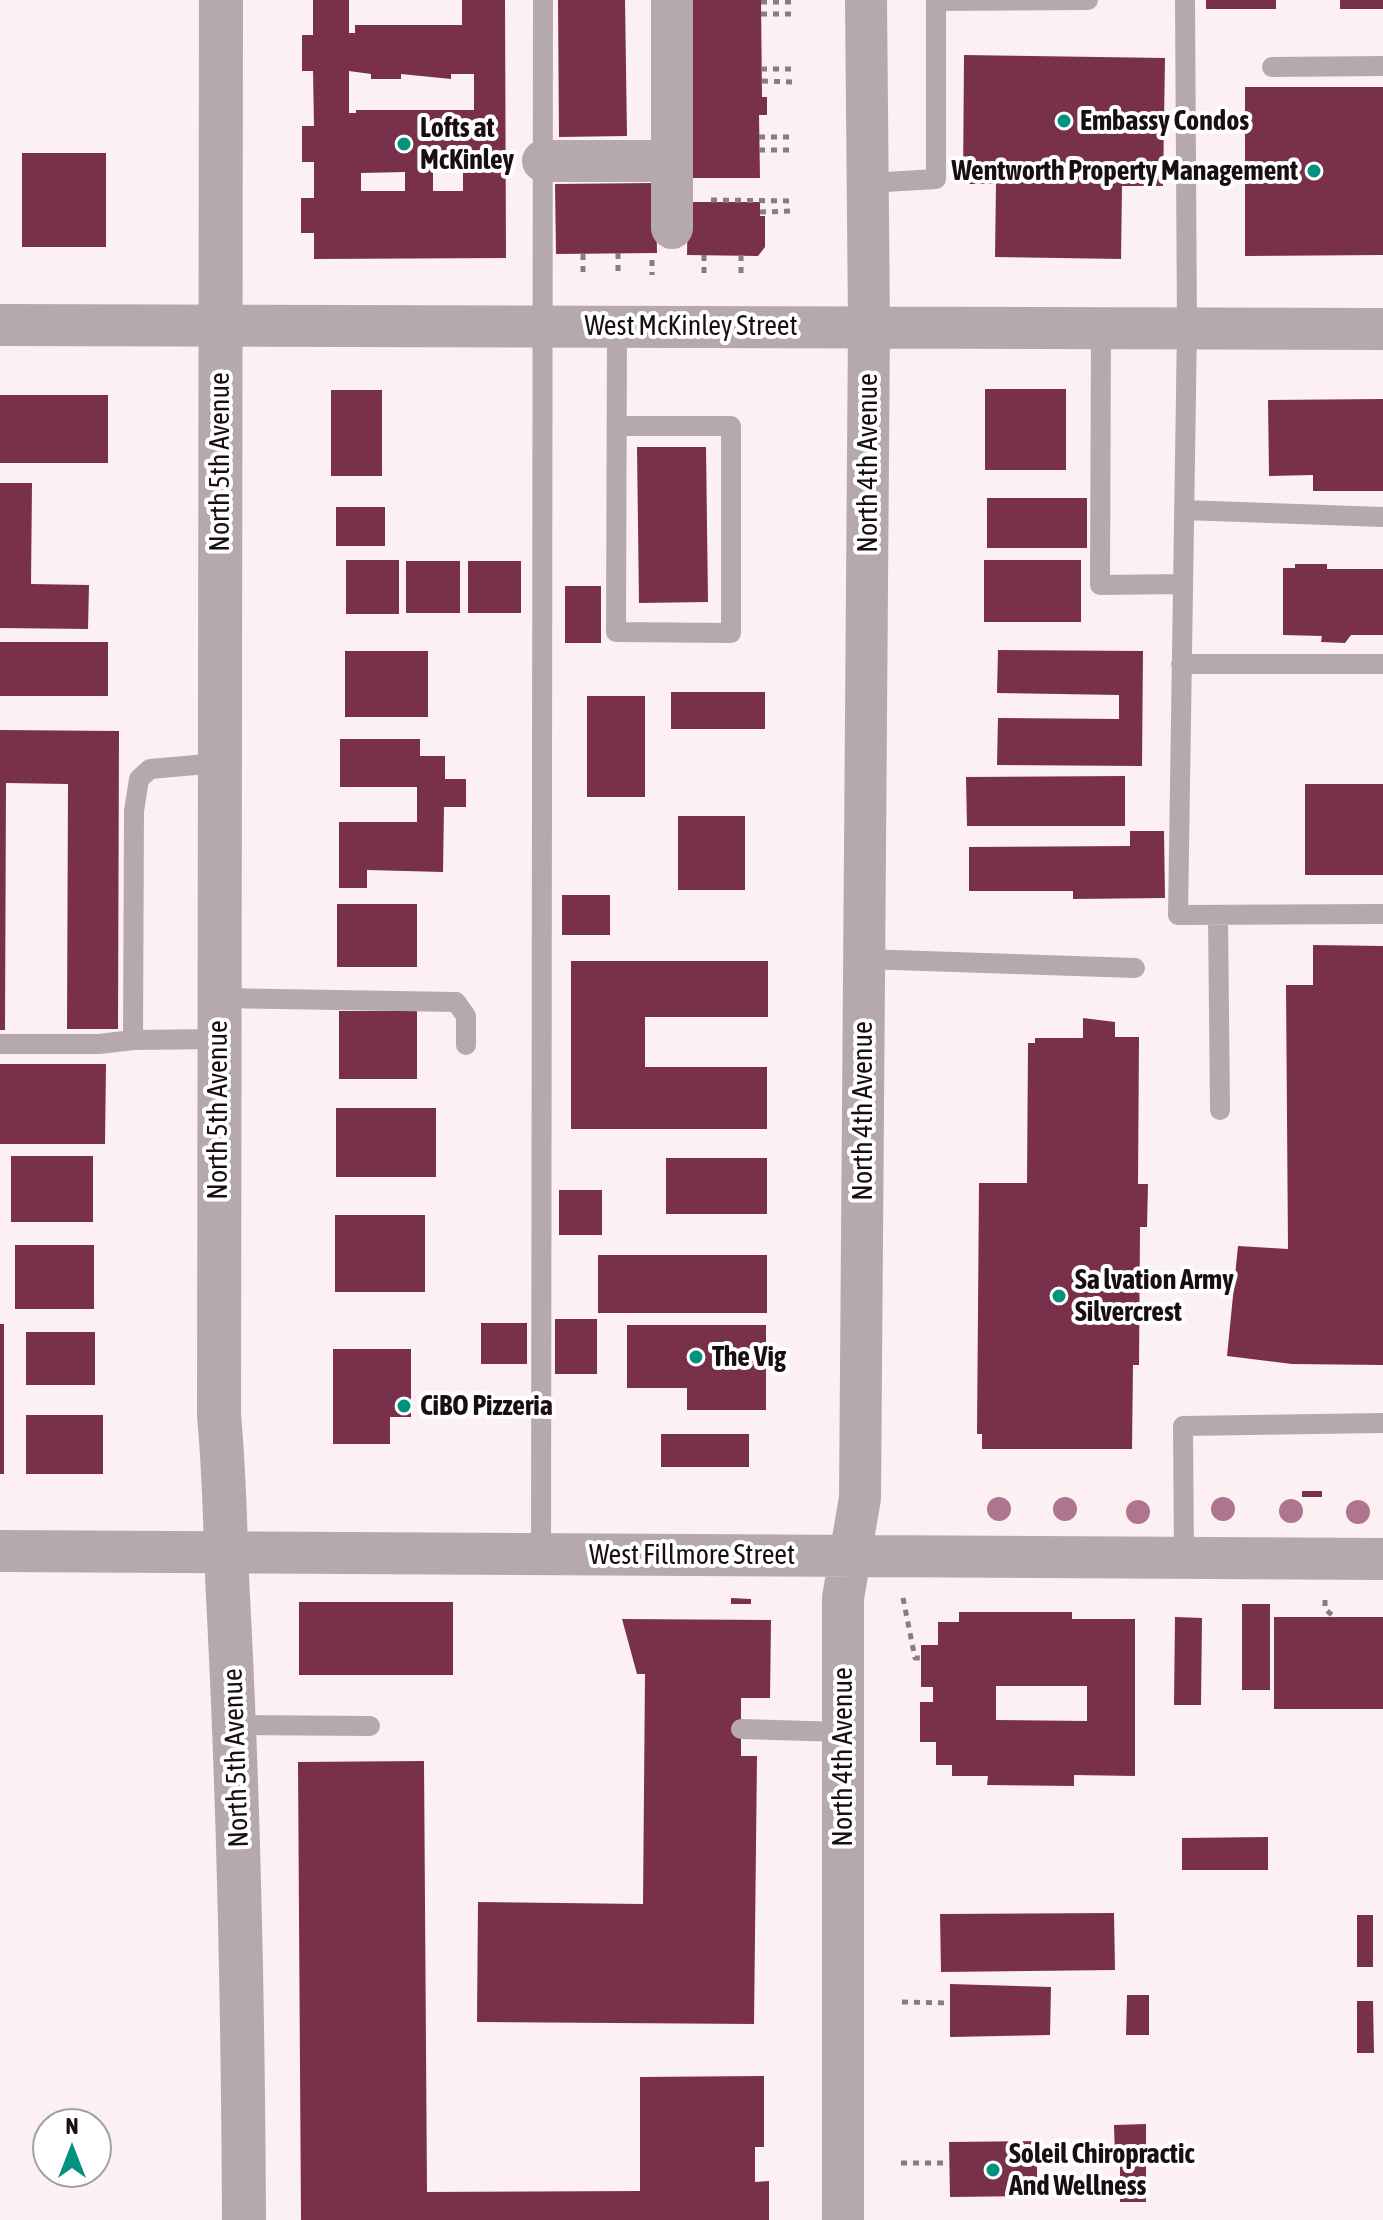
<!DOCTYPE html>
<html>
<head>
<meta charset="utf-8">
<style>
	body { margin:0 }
	#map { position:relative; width:1383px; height:2220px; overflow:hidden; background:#fcf0f3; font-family:"Asap Condensed",sans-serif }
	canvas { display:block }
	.north { position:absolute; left:32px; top:2108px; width:80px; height:80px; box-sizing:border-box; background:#fff; border:2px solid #a39fa0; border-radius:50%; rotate:0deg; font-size:22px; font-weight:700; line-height:32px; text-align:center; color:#190f12 }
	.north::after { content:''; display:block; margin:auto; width:28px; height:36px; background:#00927f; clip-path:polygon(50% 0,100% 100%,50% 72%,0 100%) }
</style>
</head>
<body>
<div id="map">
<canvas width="1383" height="2220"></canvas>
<div class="north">N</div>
</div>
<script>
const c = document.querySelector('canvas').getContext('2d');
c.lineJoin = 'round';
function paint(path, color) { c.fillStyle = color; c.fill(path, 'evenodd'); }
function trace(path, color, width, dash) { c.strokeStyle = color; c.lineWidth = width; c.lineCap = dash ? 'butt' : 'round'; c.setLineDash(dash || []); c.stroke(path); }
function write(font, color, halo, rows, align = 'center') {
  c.font = font + ' "Asap Condensed",sans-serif'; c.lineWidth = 8; c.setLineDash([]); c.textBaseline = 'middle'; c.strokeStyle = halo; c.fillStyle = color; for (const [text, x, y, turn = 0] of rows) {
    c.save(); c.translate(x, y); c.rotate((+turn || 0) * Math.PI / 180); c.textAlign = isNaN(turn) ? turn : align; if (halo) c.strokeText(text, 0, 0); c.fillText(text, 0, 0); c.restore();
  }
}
const building = new Path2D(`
	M 313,0 L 349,0 L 349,33 L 355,33 L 355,25 L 462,25 L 462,0 L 505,0 L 506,258 L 314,259 L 314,233 L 301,233 L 301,198 L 314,198 L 314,162 L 302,162 L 302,126 L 314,126 L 313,71 L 302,71 L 302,35 L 313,35 ZM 349,71 L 371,74 L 371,79 L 401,79 L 401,74 L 451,79 L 451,74 L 474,74 L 474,110 L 356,110 L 356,113 L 349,113 ZM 405,172 L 405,191 L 361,191 L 361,173 ZM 433,172 L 463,172 L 463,191 L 433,191 Z
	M 558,0 L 625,0 L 627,136 L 559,137 Z
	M 692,0 L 761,0 L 762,97 L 767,97 L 767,115 L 759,115 L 760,178 L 693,178 Z
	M 1206,0 L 1276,0 L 1276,9 L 1206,9 Z
	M 1340,0 L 1383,0 L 1383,9 L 1340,9 Z
	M 964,55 L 1165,58 L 1163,186 L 1122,186 L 1121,259 L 995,257 L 996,184 L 963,184 Z
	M 1245,87 L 1383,87 L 1383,255 L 1245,256 Z
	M 22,153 L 106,153 L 106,247 L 22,247 Z
	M 656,183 L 657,253 L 556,254 L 555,184 Z
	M 688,202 L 760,202 L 760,216 L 765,216 L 765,247 L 758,256 L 687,255 Z
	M 985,389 L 1066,389 L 1066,470 L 985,470 Z
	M 331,390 L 382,390 L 382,476 L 331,476 Z
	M 0,395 L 108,395 L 108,463 L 0,463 Z
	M 1383,399 L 1383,491 L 1313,491 L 1313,475 L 1269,476 L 1268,400 Z
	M 637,447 L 706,447 L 708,602 L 639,603 Z
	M 0,483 L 32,483 L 31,584 L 89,585 L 88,629 L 0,628 Z
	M 987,498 L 1087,498 L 1087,548 L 987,548 Z
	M 336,507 L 385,507 L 385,546 L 336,546 Z
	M 346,560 L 399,560 L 399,614 L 346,614 Z
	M 984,560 L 1081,560 L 1081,622 L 984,622 Z
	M 406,561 L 460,561 L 460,613 L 406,613 Z
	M 468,561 L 521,561 L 521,613 L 468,613 Z
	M 1295,564 L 1327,564 L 1327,569 L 1383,569 L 1383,635 L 1351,635 L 1345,643 L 1321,642 L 1322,636 L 1283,635 L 1283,568 L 1295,568 Z
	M 565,586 L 601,586 L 601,643 L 565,643 Z
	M 0,642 L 108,642 L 108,696 L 0,696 Z
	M 998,650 L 1143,651 L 1142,766 L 997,765 L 998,718 L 1119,719 L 1119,695 L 997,693 Z
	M 345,651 L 428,651 L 428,717 L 345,717 Z
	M 671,692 L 765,692 L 765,729 L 671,729 Z
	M 587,696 L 645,696 L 645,797 L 587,797 Z
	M 0,730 L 119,731 L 118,1029 L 67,1029 L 68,784 L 6,783 L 5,1030 L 0,1030 Z
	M 340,739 L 420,739 L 420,756 L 445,756 L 445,779 L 466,779 L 466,807 L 444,807 L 443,872 L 367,870 L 367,888 L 339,888 L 339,822 L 417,822 L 417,787 L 340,787 Z
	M 1125,776 L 1125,826 L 967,826 L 966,777 Z
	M 1305,784 L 1383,784 L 1383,875 L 1305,875 Z
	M 678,816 L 745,816 L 745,890 L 678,890 Z
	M 1130,831 L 1164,831 L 1165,898 L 1073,899 L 1073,891 L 969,891 L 969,847 L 1130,846 Z
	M 562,895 L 610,895 L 610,935 L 562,935 Z
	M 337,904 L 417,904 L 417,967 L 337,967 Z
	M 1313,945 L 1383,946 L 1383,1365 L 1292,1364 L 1227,1356 L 1238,1246 L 1288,1249 L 1286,985 L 1313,985 Z
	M 571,961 L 768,961 L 768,1017 L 645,1017 L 645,1067 L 767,1067 L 767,1129 L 571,1129 Z
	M 339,1011 L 417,1011 L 417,1079 L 339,1079 Z
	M 1083,1018 L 1115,1022 L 1115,1037 L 1139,1037 L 1138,1184 L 1148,1184 L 1147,1227 L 1140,1227 L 1139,1365 L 1133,1365 L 1132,1449 L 982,1449 L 982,1434 L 977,1434 L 979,1183 L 1027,1183 L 1028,1043 L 1035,1043 L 1035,1038 L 1083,1038 Z
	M 0,1064 L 106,1064 L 105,1144 L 0,1144 Z
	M 336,1108 L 436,1108 L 436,1177 L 336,1177 Z
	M 11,1156 L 93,1156 L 93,1222 L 11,1222 Z
	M 666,1158 L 767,1158 L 767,1214 L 666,1214 Z
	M 559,1190 L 602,1190 L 602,1235 L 559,1235 Z
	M 335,1215 L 425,1215 L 425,1292 L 335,1292 Z
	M 15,1245 L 94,1245 L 94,1309 L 15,1309 Z
	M 598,1255 L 767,1255 L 767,1313 L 598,1313 Z
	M 555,1319 L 597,1319 L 597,1374 L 555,1374 Z
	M 481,1323 L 527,1323 L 527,1364 L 481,1364 Z
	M 0,1324 L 4,1324 L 4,1474 L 0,1474 Z
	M 627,1325 L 766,1325 L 766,1410 L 687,1410 L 687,1388 L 627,1388 Z
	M 26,1332 L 95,1332 L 95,1385 L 26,1385 Z
	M 333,1349 L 411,1349 L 411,1417 L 390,1417 L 390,1444 L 333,1444 Z
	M 26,1415 L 103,1415 L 103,1474 L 26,1474 Z
	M 661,1434 L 749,1434 L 749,1467 L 661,1467 Z
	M 1302,1491 L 1322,1491 L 1322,1497 L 1302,1497 Z
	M 731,1598 L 751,1599 L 751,1604 L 731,1604 Z
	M 299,1602 L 453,1602 L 453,1675 L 299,1675 Z
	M 1242,1604 L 1270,1604 L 1270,1690 L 1242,1690 Z
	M 959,1612 L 1072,1612 L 1072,1619 L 1135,1619 L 1135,1776 L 1074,1775 L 1074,1786 L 987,1785 L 988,1776 L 952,1776 L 952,1765 L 936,1765 L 936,1742 L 920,1742 L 920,1702 L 933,1702 L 933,1687 L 921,1687 L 921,1645 L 938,1645 L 938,1622 L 959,1622 ZM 996,1686 L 1087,1686 L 1087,1721 L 996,1720 Z
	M 1175,1617 L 1202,1618 L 1201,1705 L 1174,1705 Z
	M 1274,1617 L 1383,1617 L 1383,1709 L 1274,1709 Z
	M 622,1619 L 771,1620 L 770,1698 L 741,1698 L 741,1756 L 757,1756 L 754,2024 L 477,2022 L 478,1902 L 643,1904 L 645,1674 L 637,1674 Z
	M 424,1761 L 427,2192 L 640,2191 L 640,2077 L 764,2076 L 764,2147 L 755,2147 L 755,2182 L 769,2181 L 769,2220 L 301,2220 L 298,1762 Z
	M 1268,1837 L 1268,1870 L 1182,1870 L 1182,1838 Z
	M 1114,1913 L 1115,1970 L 941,1972 L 940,1914 Z
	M 1357,1915 L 1373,1915 L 1373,1967 L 1357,1967 Z
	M 950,1984 L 1051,1987 L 1050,2035 L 950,2037 Z
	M 1127,1995 L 1149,1995 L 1149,2035 L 1126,2035 Z
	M 1357,2001 L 1373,2001 L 1374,2053 L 1357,2053 Z
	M 1146,2124 L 1146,2202 L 1120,2202 L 1120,2158 L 1115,2158 L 1114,2125 Z
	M 1039,2141 L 1040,2161 L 1037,2161 L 1037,2177 L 1033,2177 L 1033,2196 L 950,2197 L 949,2142 Z`);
const path = new Path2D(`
	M 761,2 L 795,2
	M 761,14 L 795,14
	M 761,69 L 794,69
	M 762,81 L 794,82
	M 759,137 L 794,137
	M 759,150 L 794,150
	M 711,200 L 794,201
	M 760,212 L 794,211
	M 618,253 L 618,275
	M 583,254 L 583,275
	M 704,255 L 704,275
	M 741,255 L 741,275
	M 652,260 L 652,275
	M 903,1598 L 915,1658 L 921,1658
	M 1325,1600 L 1325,1609 L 1334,1617
	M 902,2002 L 950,2003
	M 901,2163 L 949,2163`);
const service = new Path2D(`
	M 1185,0 L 1187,327 L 1178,915 L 1383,914
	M 1272,67 L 1383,66
	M 868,183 L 936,179 L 936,1 L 1088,0
	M 617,327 L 616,632 L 731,633 L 731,426 L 617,426
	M 1101,327 L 1100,585 L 1183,584
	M 1184,510 L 1383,517
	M 1181,664 L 1383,664
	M 218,763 L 150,769 L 139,779 L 134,811 L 133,1040 L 218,1039
	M 1218,915 L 1220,1110
	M 864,959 L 1135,968
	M 218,998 L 456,1002 L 466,1016 L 466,1045
	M 0,1044 L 99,1044 L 133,1040
	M 541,1554 L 543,0
	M 1184,1558 L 1183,1426 L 1383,1423
	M 236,1725 L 370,1726
	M 741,1729 L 843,1732`);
const minor = new Path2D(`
	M 672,0 L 672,228
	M 543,161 L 672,161
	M 0,325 L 1383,329
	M 0,1551 L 1383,1559
	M 843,2220 L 843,1598 L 860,1498 L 869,325 L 866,0`);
const tertiary = new Path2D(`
	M 221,0 L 219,1416 C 225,1477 225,1537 228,1597 C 239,1805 243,2012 244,2220`);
const trees = [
	[999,1509],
	[1065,1509],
	[1223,1509],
	[1291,1511],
	[1138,1512],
	[1358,1512]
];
const markers = [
	[1064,121,8,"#00927f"],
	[404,144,8,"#00927f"],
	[1314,171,8,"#00927f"],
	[1059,1296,8,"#00927f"],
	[696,1357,8,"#00927f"],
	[404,1406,8,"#00927f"],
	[993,2170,8,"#00927f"]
];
const poiNames = [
	["Embassy Condos",1080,121],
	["Lofts at",420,128],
	["McKinley",420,160],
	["Wentworth Property Management",1298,171,"right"],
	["Sa lvation Army",1075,1280],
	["Silvercrest",1075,1312],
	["The Vig",712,1357],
	["CiBO Pizzeria",420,1406],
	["Soleil Chiropractic",1009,2154],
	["And Wellness",1009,2186]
];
const streetNames = [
	["West McKinley Street",691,326],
	["North 5th Avenue",220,462,-90],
	["North 4th Avenue",868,463,-90],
	["North 5th Avenue",218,1110,-90],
	["North 4th Avenue",863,1111,-90],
	["West Fillmore Street",692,1555],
	["North 4th Avenue",843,1757,-90],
	["North 5th Avenue",236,1758,-92]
];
paint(building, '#78304b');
trace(path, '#877d80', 5, [6, 6]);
trace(service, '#b6a9ad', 20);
trace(minor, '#b6a9ad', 42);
trace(tertiary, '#b6a9ad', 44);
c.fillStyle = '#af748e';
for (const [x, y] of trees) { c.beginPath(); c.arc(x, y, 12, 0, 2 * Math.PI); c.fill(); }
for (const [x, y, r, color] of markers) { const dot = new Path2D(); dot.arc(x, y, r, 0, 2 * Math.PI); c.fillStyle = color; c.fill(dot); trace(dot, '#fff', 3); }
write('bold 28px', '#190f12', '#fff', poiNames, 'left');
write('28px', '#190f12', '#fff', streetNames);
</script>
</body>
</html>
